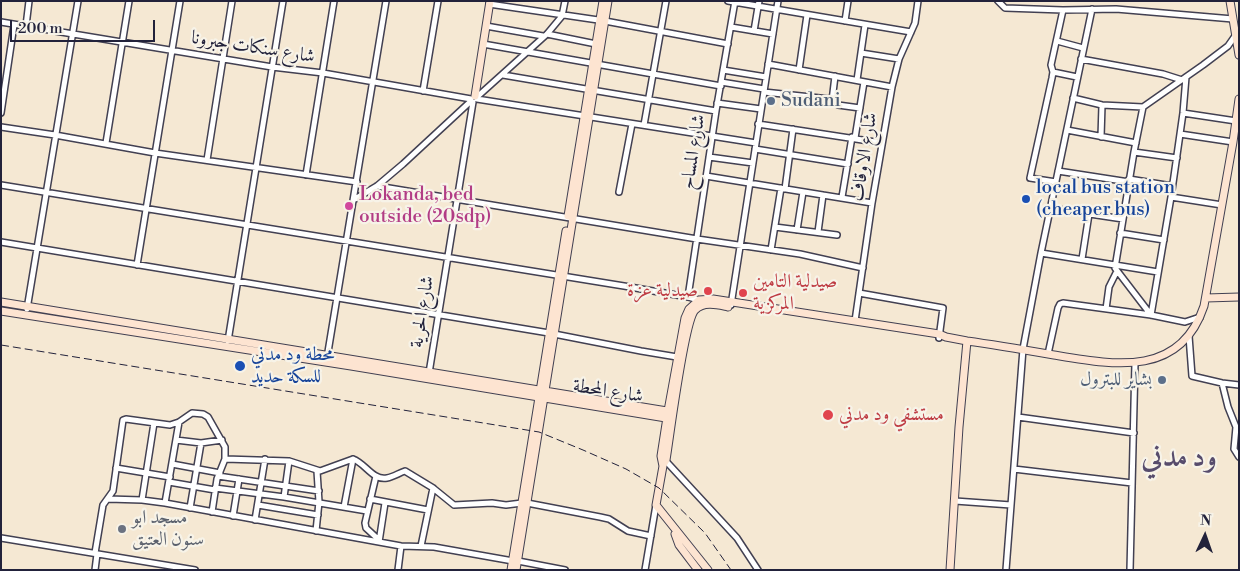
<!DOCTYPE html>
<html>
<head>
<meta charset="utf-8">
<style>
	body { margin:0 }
	#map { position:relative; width:1240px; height:571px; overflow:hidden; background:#f5e8d3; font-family:"Libre Bodoni",serif }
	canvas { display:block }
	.frame { position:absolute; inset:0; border:2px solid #22223b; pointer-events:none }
	.north { position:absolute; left:1180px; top:511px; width:50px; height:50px; -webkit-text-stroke:4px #f7f3e8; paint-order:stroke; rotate:3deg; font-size:14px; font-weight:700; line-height:20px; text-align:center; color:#22223b }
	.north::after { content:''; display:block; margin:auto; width:18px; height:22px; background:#22223b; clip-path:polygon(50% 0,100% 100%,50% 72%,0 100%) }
	.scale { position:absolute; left:10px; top:20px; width:145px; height:22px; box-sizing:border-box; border:2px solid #22223b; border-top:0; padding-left:6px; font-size:15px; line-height:18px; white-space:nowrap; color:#22223b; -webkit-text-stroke:4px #f7f3e8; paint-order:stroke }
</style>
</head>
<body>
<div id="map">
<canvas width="1240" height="571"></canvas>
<div class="frame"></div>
<div class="north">N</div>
<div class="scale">200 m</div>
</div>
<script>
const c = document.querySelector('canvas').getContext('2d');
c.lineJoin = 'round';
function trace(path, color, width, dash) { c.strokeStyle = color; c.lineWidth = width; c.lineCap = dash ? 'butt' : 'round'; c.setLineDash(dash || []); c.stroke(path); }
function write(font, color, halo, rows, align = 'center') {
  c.font = font + ' "Libre Bodoni",Amiri,serif'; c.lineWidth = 4.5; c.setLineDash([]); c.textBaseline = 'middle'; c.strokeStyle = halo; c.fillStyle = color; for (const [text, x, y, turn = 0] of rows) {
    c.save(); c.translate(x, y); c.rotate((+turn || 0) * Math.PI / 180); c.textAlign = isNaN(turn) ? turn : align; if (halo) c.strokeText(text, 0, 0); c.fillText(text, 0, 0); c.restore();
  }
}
const street = new Path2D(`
	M 728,1 L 911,32
	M 998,1 L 1005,8 L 1063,10 L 1116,9 L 1233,19
	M 489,4 L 605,21 L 728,44
	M 845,21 L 848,1
	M 1,22 L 272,67 L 323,73 L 471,99
	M 26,26 L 29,1
	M 486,26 L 543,36
	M 731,27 L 773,34
	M 754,31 L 759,1
	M 547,34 L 596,44
	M 1057,41 L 1083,48
	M 483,44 L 721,86
	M 861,53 L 899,59
	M 1081,59 L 1163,74 L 1182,80
	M 768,64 L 892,87
	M 723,70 L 766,77
	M 799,70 L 807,15
	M 1053,72 L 1077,77
	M 503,75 L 716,111
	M 857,80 L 865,25
	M 721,82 L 764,89
	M 423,91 L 438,1
	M 764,92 L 820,98 L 829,99 L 838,105 L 860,108
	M 477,97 L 547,34 L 562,16 L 565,1
	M 1073,98 L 1102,105 L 1143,107 L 1203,65 L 1228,46 L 1235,36
	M 477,99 L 756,143
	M 832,101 L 835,76
	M 717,103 L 761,109
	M 1143,107 L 1134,152 L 1115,268 L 1151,315
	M 1,113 L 14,25
	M 1183,113 L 1236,121
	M 758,124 L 882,143
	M 644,125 L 666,1
	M 1,127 L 55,135 L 155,153 L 357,182
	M 1067,130 L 1136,143
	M 1180,134 L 1233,142
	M 1101,137 L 1102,105
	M 855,138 L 864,82
	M 106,143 L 129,1
	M 755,149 L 848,164
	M 1134,152 L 1177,158
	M 709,157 L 753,163
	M 207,160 L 232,1
	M 1058,171 L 1129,182
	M 306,175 L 334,1
	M 706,176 L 872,203
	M 1129,179 L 1172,186
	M 1056,182 L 1030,178 L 1052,78 L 1053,72 L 1051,65 L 1063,10
	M 1,185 L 624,286 L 688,297 L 699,300 L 700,302
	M 377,186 L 697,239 L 800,254 L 863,268
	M 785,189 L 793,129
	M 619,192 L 632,124
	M 842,197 L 852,137
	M 1171,197 L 1222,205
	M 355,199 L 377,186 L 403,164 L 471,101
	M 1050,208 L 1123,219
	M 775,227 L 837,235
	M 797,230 L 803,192
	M 818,232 L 823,195
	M 1120,233 L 1164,240
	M 1,242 L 549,333 L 641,351 L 677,357
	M 771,250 L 781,188
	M 1041,253 L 1158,272
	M 1082,259 L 1089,214
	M 137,265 L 180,1
	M 859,293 L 943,308 L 939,338
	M 688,297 L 716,111 L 735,1
	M 731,305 L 778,1
	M 27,309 L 78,1
	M 1106,309 L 1109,287 L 1117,271
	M 1151,315 L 1171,197 L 1183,113 L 1186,77
	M 855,321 L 872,203 L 892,87 L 899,59 L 915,23 L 918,1
	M 1189,336 L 1192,376 L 1222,383 L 1239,385
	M 228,341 L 283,1
	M 1048,354 L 1058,308 L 1060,304 L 1063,303 L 1151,315 L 1185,322 L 1200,317
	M 327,358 L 386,1
	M 429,373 L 473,102
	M 1222,383 L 1228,407 L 1236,427 L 1234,449 L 1239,457
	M 1018,417 L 1134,433
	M 176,440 L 201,443 L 222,440
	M 663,458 L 737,538 L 758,570
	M 225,459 L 289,461 L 320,471 L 353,459 C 365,463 373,481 387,478 C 393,477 399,473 405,471 L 433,488 L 454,505 L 492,503 L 506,505 L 522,503
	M 172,464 L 220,473
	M 116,468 L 170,477
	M 1014,469 L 1132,483
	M 218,476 L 319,491
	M 376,476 L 365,523 L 366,528 L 379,540
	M 169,482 L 215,490
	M 215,488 L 284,497 L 367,511
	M 284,497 L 289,461
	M 108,499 L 142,500 L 165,503 L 379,542 L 401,546 L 434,547 L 513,561
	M 370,499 L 428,510
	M 142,500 L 154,423
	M 955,501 L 1011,505
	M 165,503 L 179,422
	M 527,503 L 600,517 L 609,519 L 628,531 L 651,536
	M 258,505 L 318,515
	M 344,507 L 353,459
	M 190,508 L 201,443
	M 233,516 L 239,479
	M 255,520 L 265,459
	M 316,531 L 319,502 L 317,471
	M 1,538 L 195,570
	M 379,542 L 385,503
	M 421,546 L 433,488
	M 95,553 L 103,505 L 113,491 L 123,420 L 126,419 L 170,425 L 179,422 L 192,413 L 203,414 L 208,417 L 225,447 L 225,459 L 217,479 L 212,512
	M 518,561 L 565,570
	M 95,570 L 97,554
	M 398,570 L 401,546
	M 645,570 L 656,505
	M 1006,570 L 1023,349 L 1041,253 L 1092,9
	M 1130,570 L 1135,363`);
const secondary = new Path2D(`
	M 1230,1 L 1239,55
	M 475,96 L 490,1
	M 568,216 L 603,1
	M 1206,298 L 1239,297
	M 1,302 L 673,412
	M 1,311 L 351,366 L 672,419
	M 663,465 L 666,460 C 670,436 684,322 695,310 C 704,301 718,305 728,307
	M 675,534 L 679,545 L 698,570
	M 511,570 L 566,231
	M 516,570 L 608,1
	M 708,570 L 656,505 L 663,466 L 661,456 L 668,411 L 685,318 L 689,309 L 699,300 L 713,299 L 939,334 L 946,337 L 967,341 C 996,345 1025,350 1054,355 C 1114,365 1180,378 1204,306 L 1233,142 L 1239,99
	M 950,570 L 959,427 L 967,341`);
const rail = new Path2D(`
	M 1,345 L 539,432 L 583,450 L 626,469 L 659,488 L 705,533 L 731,570`);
const markers = [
	[771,101,5,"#5c6f8a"],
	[1026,199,5,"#1a4fb4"],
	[349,206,5,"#d1479c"],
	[708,291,5,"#e0444e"],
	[743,293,5,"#e0444e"],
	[240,366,6,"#1a4fb4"],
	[1162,380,5,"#5c6f8a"],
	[828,415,6,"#e0444e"],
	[122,529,5,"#6b7280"]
];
const streetNames = [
	["شارع سنكات جبرونا",253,48,9],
	["شارع المساح",694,152,-81],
	["شارع الاوقاف",865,157,-81],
	["شارع الحرية",423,312,-81],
	["شارع المحطة",608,392,9]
];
const serviceNames = [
	["Sudani",781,101],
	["بشاير للبترول",1152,380,"right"]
];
const transitNames = [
	["local bus station",1036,188],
	["(cheaper bus)",1036,210],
	["محطة ود مدني",251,355],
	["للسكة حديد",251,377]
];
const hotelNames = [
	["Lokanda, bed",359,195],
	["outside (20sdp)",359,217]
];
const healthNames = [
	["صيدلية التامين",753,282],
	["المركزية",753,304],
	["صيدلية عزة",698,291,"right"],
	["مستشفي ود مدني",839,415]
];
const worshipNames = [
	["مسجد ابو",132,518],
	["سنون العتيق",132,540]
];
const townNames = [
	["ود مدني",1179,459]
];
trace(street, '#424052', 8);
trace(secondary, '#424052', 9);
trace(street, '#fff', 5);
trace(secondary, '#fde4d1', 7);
trace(rail, '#22223b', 1, [8, 4]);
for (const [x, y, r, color] of markers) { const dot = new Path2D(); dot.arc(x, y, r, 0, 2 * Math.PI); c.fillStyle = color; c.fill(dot); trace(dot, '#f7f3e8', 2); }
write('19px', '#22223b', '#f7f3e8', streetNames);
write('19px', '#4e5e75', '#f7f3e8', serviceNames, 'left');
write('19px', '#164399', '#f7f3e8', transitNames, 'left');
write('19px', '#b23c85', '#f7f3e8', hotelNames, 'left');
write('19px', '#be3a42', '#f7f3e8', healthNames, 'left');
write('19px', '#5b616d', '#f7f3e8', worshipNames, 'left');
write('bold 29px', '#574c6c', '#f7f3e8', townNames);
</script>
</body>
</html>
